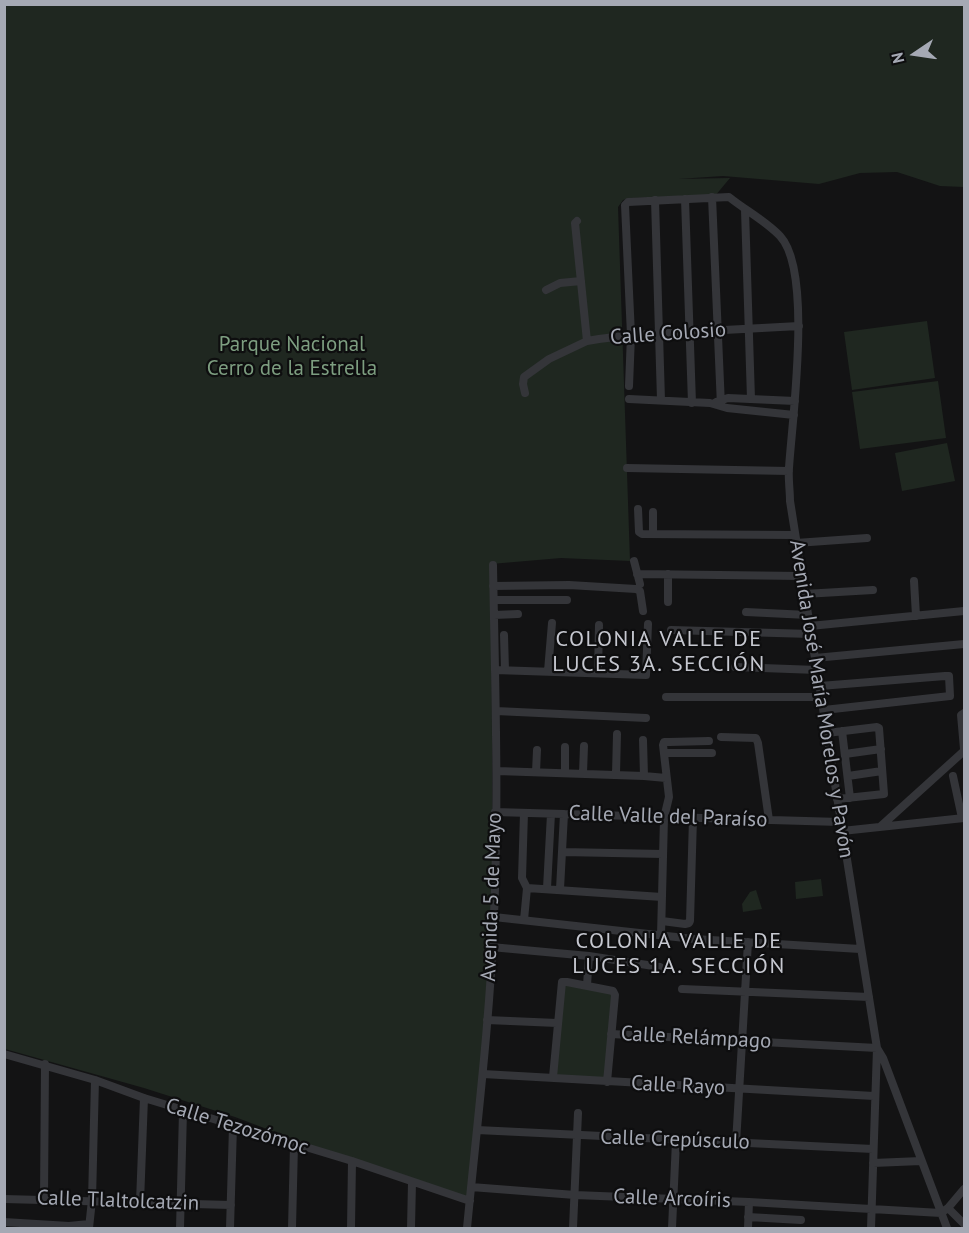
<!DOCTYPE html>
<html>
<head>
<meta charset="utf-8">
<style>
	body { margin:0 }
	#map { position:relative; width:969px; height:1233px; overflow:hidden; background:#131314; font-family:"PT Sans",sans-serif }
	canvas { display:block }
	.frame { position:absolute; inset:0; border:6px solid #a5a9b4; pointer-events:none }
	.north { position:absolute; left:885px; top:24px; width:60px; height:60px; -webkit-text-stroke:4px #0e0e0f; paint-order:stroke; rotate:257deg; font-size:16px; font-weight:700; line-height:24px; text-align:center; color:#a5a9b4 }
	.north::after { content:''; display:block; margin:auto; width:21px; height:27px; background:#a5a9b4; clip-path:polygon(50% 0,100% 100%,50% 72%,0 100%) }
</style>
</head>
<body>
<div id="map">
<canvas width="969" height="1233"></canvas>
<div class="frame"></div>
<div class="north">N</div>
</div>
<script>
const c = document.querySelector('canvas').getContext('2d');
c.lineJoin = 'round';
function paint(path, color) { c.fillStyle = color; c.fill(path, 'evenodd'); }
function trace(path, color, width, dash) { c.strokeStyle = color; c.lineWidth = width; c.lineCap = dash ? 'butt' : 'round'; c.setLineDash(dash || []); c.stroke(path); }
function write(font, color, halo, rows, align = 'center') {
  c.font = font + ' "PT Sans",sans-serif'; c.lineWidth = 4.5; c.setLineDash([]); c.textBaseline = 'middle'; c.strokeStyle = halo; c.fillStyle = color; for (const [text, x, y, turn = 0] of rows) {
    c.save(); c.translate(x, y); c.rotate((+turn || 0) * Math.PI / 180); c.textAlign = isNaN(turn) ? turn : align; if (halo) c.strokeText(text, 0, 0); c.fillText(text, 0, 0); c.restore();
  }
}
const green = new Path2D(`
	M 4,5 L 964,5 L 964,187 L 940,186 L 897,172 L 860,173 L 819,184 L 723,176 L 678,179 L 730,178 L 715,196 L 630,198 L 623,200 L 618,207 L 630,561 L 561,558 L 491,564 L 493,917 L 469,1199 L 352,1161 L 235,1117 L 144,1088 L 5,1049 Z
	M 927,321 L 935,378 L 852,390 L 844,332 Z
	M 938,381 L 946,438 L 860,449 L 852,392 Z
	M 947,443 L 955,481 L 902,491 L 895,453 Z
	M 821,879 L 823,896 L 796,899 L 795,882 Z
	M 756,890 L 762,909 L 743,912 L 742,904 L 750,892 Z
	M 563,984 L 612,993 L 604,1080 L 556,1076 Z`);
const minor = new Path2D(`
	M 712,197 L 721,406
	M 685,199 L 692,403
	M 655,200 L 661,400
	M 745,210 L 751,399
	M 577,221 L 575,223 L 587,341
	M 546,290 L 560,283 L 581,281
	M 629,386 L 631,335 L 625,205 L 628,202 L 729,197 C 745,210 766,221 780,236 C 813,271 792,420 789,468 C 788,479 790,490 790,501 L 877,1048 L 871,1228
	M 525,393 L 523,384 L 524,377 L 549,359 L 587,341 L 599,339 L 631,335 L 799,326
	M 629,399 L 710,403 L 727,408 L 794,415
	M 716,402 L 728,398 L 795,401
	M 627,468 L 789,471
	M 638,509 L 639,532 L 642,534 L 795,535
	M 653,512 L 653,534
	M 796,543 L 867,538
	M 634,561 L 640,584
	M 637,574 L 801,576
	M 668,574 L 668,602
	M 914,581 L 916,616
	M 493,586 L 569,585 L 636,589 L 640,591 L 643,611
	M 804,594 L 873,590
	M 494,600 L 567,600
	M 746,612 L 808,615
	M 494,615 L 518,614
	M 810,626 L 964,611
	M 671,630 L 811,634
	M 504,635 L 505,670
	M 815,658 L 964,644
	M 735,667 L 817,670
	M 495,670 L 646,675 L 648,624
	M 548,671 L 552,623
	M 598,673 L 599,625
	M 820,686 L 945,676 L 949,676 L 950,696 L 824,710
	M 666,697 L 821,697
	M 496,711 L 646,718
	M 964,713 L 961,715 L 964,749
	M 842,731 L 850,798
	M 827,733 L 877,727 L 879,728 L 884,794 L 837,799
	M 721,737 L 756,738 L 758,743 L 769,820
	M 643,740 L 644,776
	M 664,753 L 712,753
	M 845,754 L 881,749
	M 497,771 L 644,776 L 666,778
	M 536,772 L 537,750
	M 565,773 L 565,747
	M 583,773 L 584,746
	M 616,774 L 617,734
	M 848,776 L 882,771
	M 953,776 L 962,818
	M 495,812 L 840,822
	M 881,826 L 964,751
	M 842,831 L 964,818
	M 562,852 L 663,854
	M 527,888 L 662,897
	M 547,888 L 551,814
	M 560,889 L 564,814
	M 494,917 L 694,939 L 860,949
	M 524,920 L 527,888 L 522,878 L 524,813
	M 662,921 L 685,924 L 689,923 L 690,921 L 693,818
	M 661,935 L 664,818 L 669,797 L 663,745 L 664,742 L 669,742 L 709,741
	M 491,947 L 589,956 L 660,967
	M 587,985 L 589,956
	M 682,989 L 869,997
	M 487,1020 L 557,1023
	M 611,1034 L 877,1048
	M 877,1048 L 883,1058 L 947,1228
	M 4,1054 L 95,1080 L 144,1098 L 352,1161 L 470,1201
	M 483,1074 L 874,1096
	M 553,1077 L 562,982 L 567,982 L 613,991 L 615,995 L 607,1082
	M 477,1130 L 873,1149
	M 736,1143 L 748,942
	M 873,1163 L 921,1161
	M 471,1187 L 575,1195 L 749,1202 L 941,1213 L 948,1208 L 964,1189
	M 4,1199 L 231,1205
	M 44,1199 L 45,1064
	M 140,1202 L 144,1098
	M 948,1208 L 964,1224
	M 748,1217 L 801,1220
	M 4,1222 L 69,1226 L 89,1224
	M 89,1228 L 92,1200 L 95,1080
	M 180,1228 L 183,1111
	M 230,1228 L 233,1126
	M 292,1228 L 294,1145
	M 351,1228 L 352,1161
	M 411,1228 L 412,1182
	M 467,1228 C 477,1124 490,1020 494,916 C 499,799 495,682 493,565
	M 573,1228 L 578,1113
	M 672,1228 L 676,1141
	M 748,1228 L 749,1202`);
const streetNames = [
	["Calle Colosio",668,334,-4],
	["Avenida José María Morelos y Pavón",821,699,81],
	["Calle Valle del Paraíso",668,817,2],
	["Avenida 5 de Mayo",492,897,-88],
	["Calle Relámpago",696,1038,3],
	["Calle Rayo",678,1086,3],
	["Calle Tezozómoc",237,1127,17],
	["Calle Crepúsculo",675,1140,2],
	["Calle Arcoíris",672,1199,2],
	["Calle Tlaltolcatzin",118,1201,2]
];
const parkNames = [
	["Parque Nacional",292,345],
	["Cerro de la Estrella",292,369]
];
const neighbourhoodNames = [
	["COLONIA VALLE DE",659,640],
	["LUCES 3A. SECCIÓN",659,665],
	["COLONIA VALLE DE",679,942],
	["LUCES 1A. SECCIÓN",679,967]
];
paint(green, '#1f2720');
trace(minor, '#343539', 8);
write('21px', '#a5a9b4', '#0e0e0f', streetNames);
write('21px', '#7d9e80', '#0e0e0f', parkNames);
c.letterSpacing = '1.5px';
write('22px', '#c6c8d0', '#0e0e0f', neighbourhoodNames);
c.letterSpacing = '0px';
</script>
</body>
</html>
